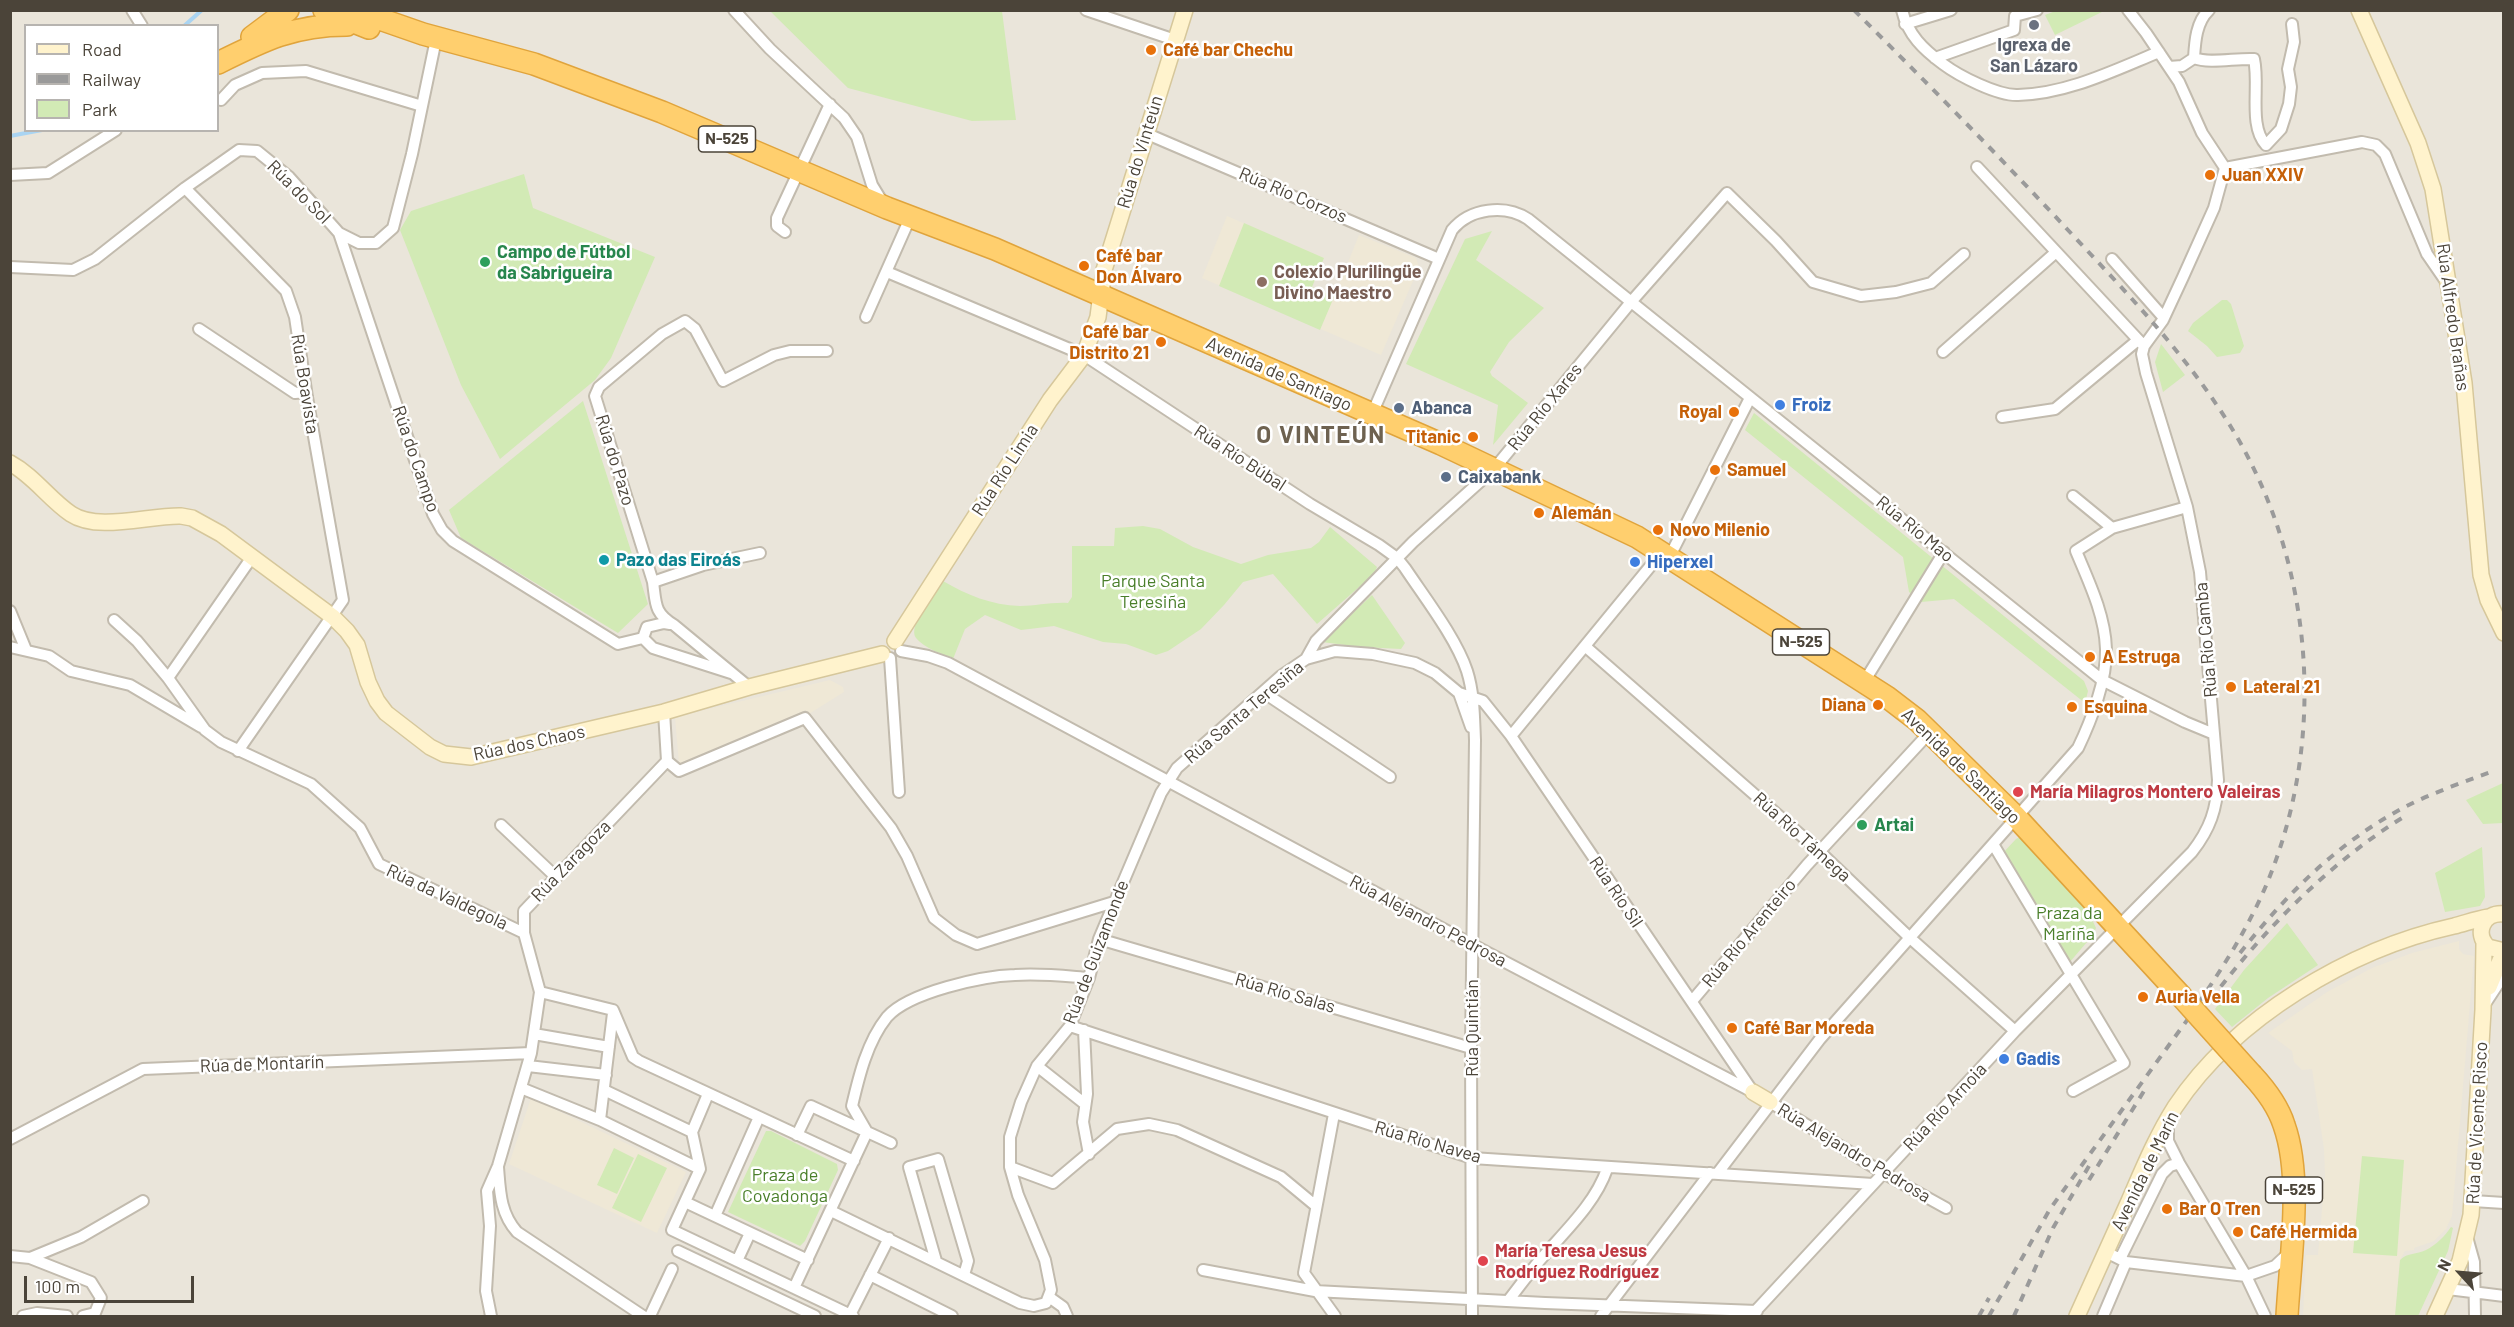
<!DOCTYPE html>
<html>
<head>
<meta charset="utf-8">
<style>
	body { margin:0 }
	#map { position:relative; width:2514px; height:1327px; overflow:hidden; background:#f6f3ec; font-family:Barlow,sans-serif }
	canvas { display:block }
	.frame { position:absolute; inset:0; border:12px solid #4b4439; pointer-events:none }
	.legend { position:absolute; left:24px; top:24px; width:195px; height:108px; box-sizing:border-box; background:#fff; border:2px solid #b7b4b0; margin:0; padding:8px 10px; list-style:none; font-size:18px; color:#4b4439 }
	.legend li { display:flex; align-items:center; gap:12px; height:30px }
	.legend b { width:30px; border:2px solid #b7b4b0 }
	.north { position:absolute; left:2430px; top:1243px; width:60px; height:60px; -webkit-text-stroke:4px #fff; paint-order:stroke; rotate:296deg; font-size:16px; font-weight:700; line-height:24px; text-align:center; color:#4b4439 }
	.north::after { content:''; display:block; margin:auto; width:21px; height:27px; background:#4b4439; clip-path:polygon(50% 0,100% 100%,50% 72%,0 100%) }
	.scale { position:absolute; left:24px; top:1276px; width:170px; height:27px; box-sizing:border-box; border:3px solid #4b4439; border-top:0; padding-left:8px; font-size:18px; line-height:21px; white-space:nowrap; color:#4b4439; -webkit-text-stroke:4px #fff; paint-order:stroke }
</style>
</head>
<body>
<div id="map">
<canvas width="2514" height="1327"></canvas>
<div class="frame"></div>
<ul class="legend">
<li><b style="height:8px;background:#fff3cd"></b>Road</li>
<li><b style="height:8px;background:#9a9a9a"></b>Railway</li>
<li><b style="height:16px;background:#d2eab5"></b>Park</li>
</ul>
<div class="north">N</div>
<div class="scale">100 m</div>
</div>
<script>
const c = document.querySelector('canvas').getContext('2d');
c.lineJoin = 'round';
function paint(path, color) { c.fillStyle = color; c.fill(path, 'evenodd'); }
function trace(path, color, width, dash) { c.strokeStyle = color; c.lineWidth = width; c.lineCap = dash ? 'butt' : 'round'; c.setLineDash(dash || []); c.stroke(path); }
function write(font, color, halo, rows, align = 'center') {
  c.font = font + ' Barlow,sans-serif'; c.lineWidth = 5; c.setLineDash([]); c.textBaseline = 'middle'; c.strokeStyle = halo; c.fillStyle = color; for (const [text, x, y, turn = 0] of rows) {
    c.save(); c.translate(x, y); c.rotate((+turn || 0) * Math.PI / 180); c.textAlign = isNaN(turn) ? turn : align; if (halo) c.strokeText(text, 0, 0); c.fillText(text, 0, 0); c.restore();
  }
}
const residential = new Path2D(`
	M 11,11 L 2503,11 L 2503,1316 L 11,1316 ZM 26,26 L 218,26 L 218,130 L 26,130 Z`);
const education = new Path2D(`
	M 1227,216 L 1324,258 L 1312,287 L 1334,297 L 1359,235 L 1416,258 L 1419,267 L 1381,355 L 1202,278 Z
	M 830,680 L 843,687 L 844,692 L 812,712 L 685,766 L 679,765 L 675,717 Z
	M 2459,941 L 2459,949 L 2463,954 L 2474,956 L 2452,1216 L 2446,1229 L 2434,1241 L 2414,1248 L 2414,1250 L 2405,1251 L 2400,1260 L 2395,1316 L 2303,1316 L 2306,1255 L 2318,1255 L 2325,1175 L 2324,1149 L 2312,1069 L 2302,1070 L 2294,1062 L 2292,1051 L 2268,1033 L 2327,992 L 2372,968 L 2412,953 Z
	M 531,1098 L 686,1172 L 657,1233 L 509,1164 Z`);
const green = new Path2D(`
	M 2058,10 L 2104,10 L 2104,11 L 2055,35 L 2045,15 Z
	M 770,11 L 1002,11 L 1016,120 L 972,121 L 848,88 Z
	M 524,174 L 533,208 L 655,257 L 611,358 L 595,380 L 500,459 L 461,385 L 400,230 L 411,211 Z
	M 1244,223 L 1324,258 L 1312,287 L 1334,297 L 1320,330 L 1219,286 Z
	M 1492,231 L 1476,260 L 1544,308 L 1509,342 L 1490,372 L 1492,376 L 1528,403 L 1493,445 L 1498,405 L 1406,364 L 1465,239 Z
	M 2222,300 L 2227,300 L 2231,304 L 2244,346 L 2240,353 L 2217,357 L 2207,346 L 2188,331 L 2193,323 Z
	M 2161,344 L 2185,375 L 2163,392 L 2155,362 Z
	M 583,401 L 648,604 L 618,633 L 461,538 L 449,510 Z
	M 1754,413 L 2084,681 L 2088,691 L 2085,703 L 1954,599 L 1921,602 L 1909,592 L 1903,557 L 1745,430 Z
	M 1143,526 L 1160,529 L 1193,547 L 1241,564 L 1268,555 L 1311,548 L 1319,542 L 1330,527 L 1377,567 L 1374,574 L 1317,624 L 1273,574 L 1243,582 L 1224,605 L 1201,629 L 1168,651 L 1156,655 L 1126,644 L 1103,642 L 1054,626 L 1021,630 L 985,615 L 965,629 L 953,659 C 942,654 924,648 916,638 C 907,626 935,592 943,581 C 967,595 991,605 1020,606 C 1036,606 1051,602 1068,603 L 1072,597 L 1072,546 L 1114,546 L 1115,528 Z
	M 1372,595 L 1405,643 L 1401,649 L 1361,647 L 1322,642 Z
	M 2503,783 L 2503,823 L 2483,824 L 2466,800 Z
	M 2020,837 L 2088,911 L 2096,928 L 2093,935 L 2069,963 L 2002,854 L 2016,839 Z
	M 2482,847 L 2485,897 L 2480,906 L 2445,912 L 2435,873 Z
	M 2287,923 L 2318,965 L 2268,998 L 2232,1027 L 2215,1009 L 2244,970 Z
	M 766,1131 L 771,1131 L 837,1164 L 838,1170 L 805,1241 L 800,1246 L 728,1212 Z
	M 614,1148 L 634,1158 L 617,1194 L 597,1185 Z
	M 638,1154 L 667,1168 L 641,1222 L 612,1208 Z
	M 2362,1156 L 2404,1160 L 2397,1256 L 2353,1253 Z
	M 2451,1227 L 2453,1228 L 2448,1251 L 2418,1316 L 2395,1316 L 2400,1260 C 2408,1252 2416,1255 2426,1250 C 2436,1245 2445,1236 2451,1227 Z`);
const stream = new Path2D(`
	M 184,26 L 202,10
	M 10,136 L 42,130`);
const street = new Path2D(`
	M 132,10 L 142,26
	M 734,10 L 770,49 L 844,118 L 857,137 L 872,185 L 883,203
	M 1086,10 L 1175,40
	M 1902,10 C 1908,35 1923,49 1943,64 C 1959,76 1998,96 2018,95 C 2067,94 2115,70 2159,52
	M 2128,10 L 2146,33 L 2179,82 L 2202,133 L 2225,168
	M 2015,16 L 2037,10
	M 1905,24 L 1951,10
	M 1935,58 L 2014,30 L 2015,16
	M 2194,58 C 2210,64 2235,58 2254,59 C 2260,85 2248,126 2266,145
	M 2169,67 L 2182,66 L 2194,58 C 2195,42 2196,22 2209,10
	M 221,100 L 235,85 L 262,73 L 306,71 L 422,106
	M 1145,133 L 1439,259
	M 2266,145 L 2281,129 L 2289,104 L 2291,87 L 2288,69 L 2294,42 L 2292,24
	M 1977,167 L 2144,346
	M 2225,168 L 2362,142 L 2376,145 L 2385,154 L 2427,254 L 2447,283
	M 10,175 L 48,173 L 116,130
	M 185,188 L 286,291 L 295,317 L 307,397 L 343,600 L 238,751
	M 785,232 L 777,226 L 777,218 L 830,104
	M 339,233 L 433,514 L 442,530 L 453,541 L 618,644 L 643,638
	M 2112,259 L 2164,318
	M 10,267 L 73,270 L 95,259 L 185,188 L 239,150 L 257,151 L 289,177 L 339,233 L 359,243 L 376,243 L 393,228 L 412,154 L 435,44
	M 887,272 L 1084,355 L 1310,504 L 1379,545 L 1397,558 L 1405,568 C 1425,598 1456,638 1467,671 C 1474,693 1474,717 1475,740 L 1471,1048 L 1472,1316
	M 866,317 L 910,218
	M 199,329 L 295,393 L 306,392
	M 1943,352 L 2055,253
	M 1372,414 L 1452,230 C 1470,208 1505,204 1528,219 L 2102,680 L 2185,722 L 2214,734
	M 2002,417 L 2055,409 L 2138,340
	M 2073,496 L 2112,528
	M 1670,556 L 1750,398
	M 653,582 L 703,565 L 760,553
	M 10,611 L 26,650
	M 114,620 L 137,641 L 168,678 L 205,730 L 221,742 L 311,784 L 360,828 L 379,864 L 524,933
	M 643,638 L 653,648 L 731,673
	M 643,638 L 647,627 L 664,623 L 670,624
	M 10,647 L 49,656 L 71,671 L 130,685 L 201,727
	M 1586,647 L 1819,851 L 1909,937 L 2015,1031
	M 901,651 L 928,656 L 948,663 L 1488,953 L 1753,1092
	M 890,658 L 899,792
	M 1306,659 L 1316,641 L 1413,542 L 1494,469 L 1631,302 L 1727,193 L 1776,241 L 1813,282 L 1861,296 L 1896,292 L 1931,283 L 1964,254
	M 168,678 L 252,557
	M 1864,682 L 1944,552
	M 749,687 L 674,625 C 654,613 656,604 653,582 L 595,396 L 599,387 L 662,334 L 685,321 L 695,329 L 723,381 L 774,355 L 790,351 L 827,351
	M 1263,692 L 1390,777
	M 1459,693 L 1471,727
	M 1511,736 L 1662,552
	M 667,761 L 679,771 L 805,718 L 891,828 L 907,856 L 934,918 L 956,935 L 977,944 L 1114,902
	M 501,825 L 556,877
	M 1993,844 L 2124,1063 L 2073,1091
	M 1099,939 L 1471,1048
	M 540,992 L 613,1010
	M 1692,1001 L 1807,865 L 1930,732
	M 2483,1007 L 2504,975
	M 613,1010 L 633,1057 L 639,1061 L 854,1161
	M 1070,1026 L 1472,1158 L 1873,1184
	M 1084,1030 L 1087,1094 L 1083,1122 L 1089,1154
	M 534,1034 L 609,1047
	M 528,1066 L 606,1075
	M 1037,1066 L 1085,1104
	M 521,1088 L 600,1120 L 700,1169
	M 604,1090 L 692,1132
	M 708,1094 L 692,1132 L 700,1169 L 672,1230 L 853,1316
	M 1770,1102 L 1883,1173 L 1946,1208
	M 1334,1114 L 1304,1273 L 1335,1316
	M 600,1120 L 613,1013
	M 2168,1120 L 2168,1141 L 2179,1163 L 2246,1276 L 2265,1316
	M 867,1132 L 852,1106 C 859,1076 867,1042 887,1017 C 909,992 983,976 1015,975 C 1040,973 1064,976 1089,978
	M 797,1135 L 811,1106 L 891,1143
	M 10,1139 L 143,1069 L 531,1053
	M 498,1167 C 500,1191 500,1213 517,1232 L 643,1316
	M 1010,1167 L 1053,1183 L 1117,1129 L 1149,1124 L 1177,1130 L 1281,1177 L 1316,1206
	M 1717,1174 L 1820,1039 L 2078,748 C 2091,721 2107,680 2106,649 C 2105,615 2089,582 2076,551 L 2112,528 L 2187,507
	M 2473,1201 L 2504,1203
	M 685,1202 L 808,1260
	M 831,1211 L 1020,1303 L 1034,1306 L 1046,1303 L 1051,1290 L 1045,1260 L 1018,1195 L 1010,1167 L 1010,1137 L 1021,1102 L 1037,1066 L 1070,1026 L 1089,978 L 1099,939 L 1161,793 L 1177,768 L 1281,676 L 1306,659 L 1335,651 L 1373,654 L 1415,663 L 1435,673 L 1459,693 L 1483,701 L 1511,736 L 1753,1092
	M 715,1216 L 759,1117
	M 2467,1237 L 2474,1262 L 2475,1316
	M 678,1251 L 815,1316
	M 2106,1252 L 2126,1262 L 2246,1276 L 2275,1266 L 2290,1252
	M 10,1256 L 30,1258 L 91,1282 L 101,1298 L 95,1313 L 83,1316
	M 30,1258 L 81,1237 L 143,1201
	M 2120,1259 L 2162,1174 L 2170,1166 L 2179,1163
	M 737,1261 L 750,1233
	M 936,1261 L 909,1167 L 938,1159 L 968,1261 L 964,1275
	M 1203,1270 L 1315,1291 L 1545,1303 L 1757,1311
	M 870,1275 L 952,1316
	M 794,1288 L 867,1132
	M 2448,1289 L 2504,1296
	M 1049,1297 L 1063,1307 L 1067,1316
	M 1508,1301 C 1519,1287 1529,1273 1540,1260 C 1564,1232 1595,1204 1607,1169
	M 850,1315 L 889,1238
	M 23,1316 L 37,1313 L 67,1316
	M 491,1316 L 486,1291 L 490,1226 L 487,1191 L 498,1166 L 531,1053 L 540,992 L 524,933 L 524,911 L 667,761 L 664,712
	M 650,1316 L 672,1269
	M 1601,1316 L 1710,1173
	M 1751,1316 L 2015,1031 L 2192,852 C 2210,829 2217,809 2218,780 L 2200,572 L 2187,507 L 2146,373 L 2142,354 L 2144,346 L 2163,320 L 2183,277 L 2214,208 L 2225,168
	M 2103,1316 L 2126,1262`);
const secondary = new Path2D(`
	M 2359,10 L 2418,143 L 2433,189 L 2464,383 L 2481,575 L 2488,600 L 2504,633
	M 10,463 C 34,476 49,499 71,514 C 98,532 149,515 181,516 L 192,518 L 221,534 L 333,617 L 347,631 L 357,645 L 368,682 L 377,701 L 386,713 L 430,747 L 444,754 L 471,757 L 664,712 L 749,687 L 882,654
	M 895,641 L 1050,400 L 1084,355 L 1098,317 L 1104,270 L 1185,10
	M 2504,914 C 2483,912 2474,933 2488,947 L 2504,951
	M 2489,987 L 2504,951
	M 1753,1092 L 1770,1102
	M 2077,1316 C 2094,1278 2112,1239 2129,1201 C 2143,1169 2156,1137 2175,1107 C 2235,1017 2350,949 2454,926 C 2466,923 2476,919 2489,917
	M 2435,1316 L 2460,1261 L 2471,1215 L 2483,1010 L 2484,944`);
const highway = new Path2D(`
	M 324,10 L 369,28
	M 354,10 L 423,34 L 534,64 L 662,112 L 887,208 L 995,249 L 1441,444 L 1637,537 L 1887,697 L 1917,720 L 2016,817 L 2180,995
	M 252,37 L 288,10
	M 218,63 C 264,40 294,25 347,25
	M 2252,1075 C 2265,1089 2278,1106 2284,1125 C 2303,1178 2290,1260 2287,1316`);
const rail = new Path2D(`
	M 1854,10 C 1926,82 1998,155 2067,229 C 2126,292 2186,354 2231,427 C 2315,564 2328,741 2265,888 C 2245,934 2218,975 2189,1017
	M 2240,953 C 2286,895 2335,845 2401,809 C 2429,794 2461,783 2491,772
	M 2211,999 C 2264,930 2328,864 2402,818
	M 2089,1180 L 2144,1091
	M 1979,1316 L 1989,1298
	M 1989,1316 L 2050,1209 L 2193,1012
	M 2014,1316 L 2053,1228 L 2089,1166`);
const highwayBridge = new Path2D(`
	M 2180,995 L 2252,1075`);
const markers = [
	[2034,25,6,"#6b7280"],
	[1151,50,6,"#e8710a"],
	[2210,175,6,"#e8710a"],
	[485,262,6,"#2e9e5b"],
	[1084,266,6,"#e8710a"],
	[1262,282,6,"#8d6e63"],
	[1161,342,6,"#e8710a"],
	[1780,405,6,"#3f7fe0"],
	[1399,408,6,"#5c6f8a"],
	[1734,412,6,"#e8710a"],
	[1473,437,6,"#e8710a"],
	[1715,470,6,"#e8710a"],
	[1446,477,6,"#5c6f8a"],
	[1539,513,6,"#e8710a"],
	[1658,530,6,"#e8710a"],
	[604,560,6,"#0f9aa8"],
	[1635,562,6,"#3f7fe0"],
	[2090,657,6,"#e8710a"],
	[2231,687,6,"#e8710a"],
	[1878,705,6,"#e8710a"],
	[2072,707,6,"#e8710a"],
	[2018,792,6,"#e0444e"],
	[1862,825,6,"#2e9e5b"],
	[2143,997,6,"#e8710a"],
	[1732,1028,6,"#e8710a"],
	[2004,1059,6,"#3f7fe0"],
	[2167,1209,6,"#e8710a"],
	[2238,1232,6,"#e8710a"],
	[1483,1261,6,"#e0444e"]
];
const shields = [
	[727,139,57],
	[1801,642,57],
	[2294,1190,57]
];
const shieldNames = [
	["N-525",727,139],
	["N-525",1801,642],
	["N-525",2294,1190]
];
const worshipNames = [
	["Igrexa de",2034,45],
	["San Lázaro",2034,66]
];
const foodNames = [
	["Café bar Chechu",1163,50],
	["Juan XXIV",2222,175],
	["Café bar",1096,256],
	["Don Álvaro",1096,277],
	["Café bar",1149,332,"right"],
	["Distrito 21",1149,353,"right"],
	["Royal",1722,412,"right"],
	["Titanic",1461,437,"right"],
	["Samuel",1727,470],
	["Alemán",1551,513],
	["Novo Milenio",1670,530],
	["A Estruga",2102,657],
	["Lateral 21",2243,687],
	["Diana",1866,705,"right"],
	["Esquina",2084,707],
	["Auria Vella",2155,997],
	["Café Bar Moreda",1744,1028],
	["Bar O Tren",2179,1209],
	["Café Hermida",2250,1232]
];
const streetNames = [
	["Rúa do Vinteún",1140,152,-73],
	["Rúa do Sol",299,192,45],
	["Rúa Río Corzos",1293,195,23],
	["Rúa Alfredo Brañas",2453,317,82],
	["Avenida de Santiago",1279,374,24],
	["Rúa Boavista",305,384,81],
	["Rúa Río Xares",1545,407,-51],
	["Rúa Río Búbal",1240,458,33],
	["Rúa do Campo",416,459,71],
	["Rúa do Pazo",615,460,73],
	["Rúa Río Limia",1005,470,-57],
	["Rúa Río Mao",1915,529,39],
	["Rúa Río Camba",2206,640,-95],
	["Rúa Santa Teresiña",1244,712,-40],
	["Rúa dos Chaos",529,743,-12],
	["Avenida de Santiago",1961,766,44],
	["Rúa Río Támega",1802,837,42],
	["Rúa Zaragoza",571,861,-46],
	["Rúa Río Sil",1616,892,56],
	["Rúa da Valdegola",447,897,25],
	["Rúa Alejandro Pedrosa",1428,921,28],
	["Rúa Río Arenteiro",1749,933,-50],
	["Rúa de Guizamonde",1096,952,-69],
	["Rúa Río Salas",1285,993,16],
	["Rúa Quintián",1472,1028,-90],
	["Rúa de Montarín",262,1064,-2],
	["Rúa Río Arnoia",1945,1107,-47],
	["Rúa de Vicente Risco",2477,1123,-87],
	["Rúa Río Navea",1428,1142,16],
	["Rúa Alejandro Pedrosa",1854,1153,31],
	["Avenida de Marín",2145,1171,-64]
];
const leisureNames = [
	["Campo de Fútbol",497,252],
	["da Sabrigueira",497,273],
	["Artai",1874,825]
];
const educationNames = [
	["Colexio Plurilingüe",1274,272],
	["Divino Maestro",1274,293]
];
const shopNames = [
	["Froiz",1792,405],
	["Hiperxel",1647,562],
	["Gadis",2016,1059]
];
const serviceNames = [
	["Abanca",1411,408],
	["Caixabank",1458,477]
];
const cultureNames = [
	["Pazo das Eiroás",616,560]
];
const parkNames = [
	["Parque Santa",1153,581],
	["Teresiña",1153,602],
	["Praza da",2069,913],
	["Mariña",2069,934],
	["Praza de",785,1175],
	["Covadonga",785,1196]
];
const healthNames = [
	["María Milagros Montero Valeiras",2030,792],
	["María Teresa Jesus",1495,1251],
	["Rodríguez Rodríguez",1495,1272]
];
const districtNames = [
	["O VINTEÚN",1321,435]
];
paint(residential, '#eae5da');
paint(education, '#efe8d6');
paint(green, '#d2eab5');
trace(stream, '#a9d4f2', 4);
trace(street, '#c2bbae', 14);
trace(secondary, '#d6c79b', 18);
trace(highway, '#e0a43c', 24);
trace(street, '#fff', 10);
trace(secondary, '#fff3cd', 15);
trace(highway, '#ffcf6e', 21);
trace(rail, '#9a9a9a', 4, [8, 8]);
trace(highwayBridge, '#e0a43c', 24, []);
trace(highwayBridge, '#ffcf6e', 21);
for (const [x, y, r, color] of markers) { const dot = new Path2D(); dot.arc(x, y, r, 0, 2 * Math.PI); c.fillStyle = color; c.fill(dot); trace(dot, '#fff', 2); }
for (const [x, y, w] of shields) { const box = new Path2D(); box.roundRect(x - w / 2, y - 13, w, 26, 4.5); c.fillStyle = '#fff'; c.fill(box); trace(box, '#4b4439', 1.5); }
write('bold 16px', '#4b4439', null, shieldNames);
write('bold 18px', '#5b616d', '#fff', worshipNames);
write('bold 18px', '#c56008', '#fff', foodNames, 'left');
write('18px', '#4b4439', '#fff', streetNames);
write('bold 18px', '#27864d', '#fff', leisureNames, 'left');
write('bold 18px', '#785e54', '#fff', educationNames, 'left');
write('bold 18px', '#366cbe', '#fff', shopNames, 'left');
write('bold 18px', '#4e5e75', '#fff', serviceNames, 'left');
write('bold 18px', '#0d838f', '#fff', cultureNames, 'left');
write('18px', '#4a7f2a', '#fff', parkNames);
write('bold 18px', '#be3a42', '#fff', healthNames, 'left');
c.letterSpacing = '1.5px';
write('bold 24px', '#6e6250', '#fff', districtNames);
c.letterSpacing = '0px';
</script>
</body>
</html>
